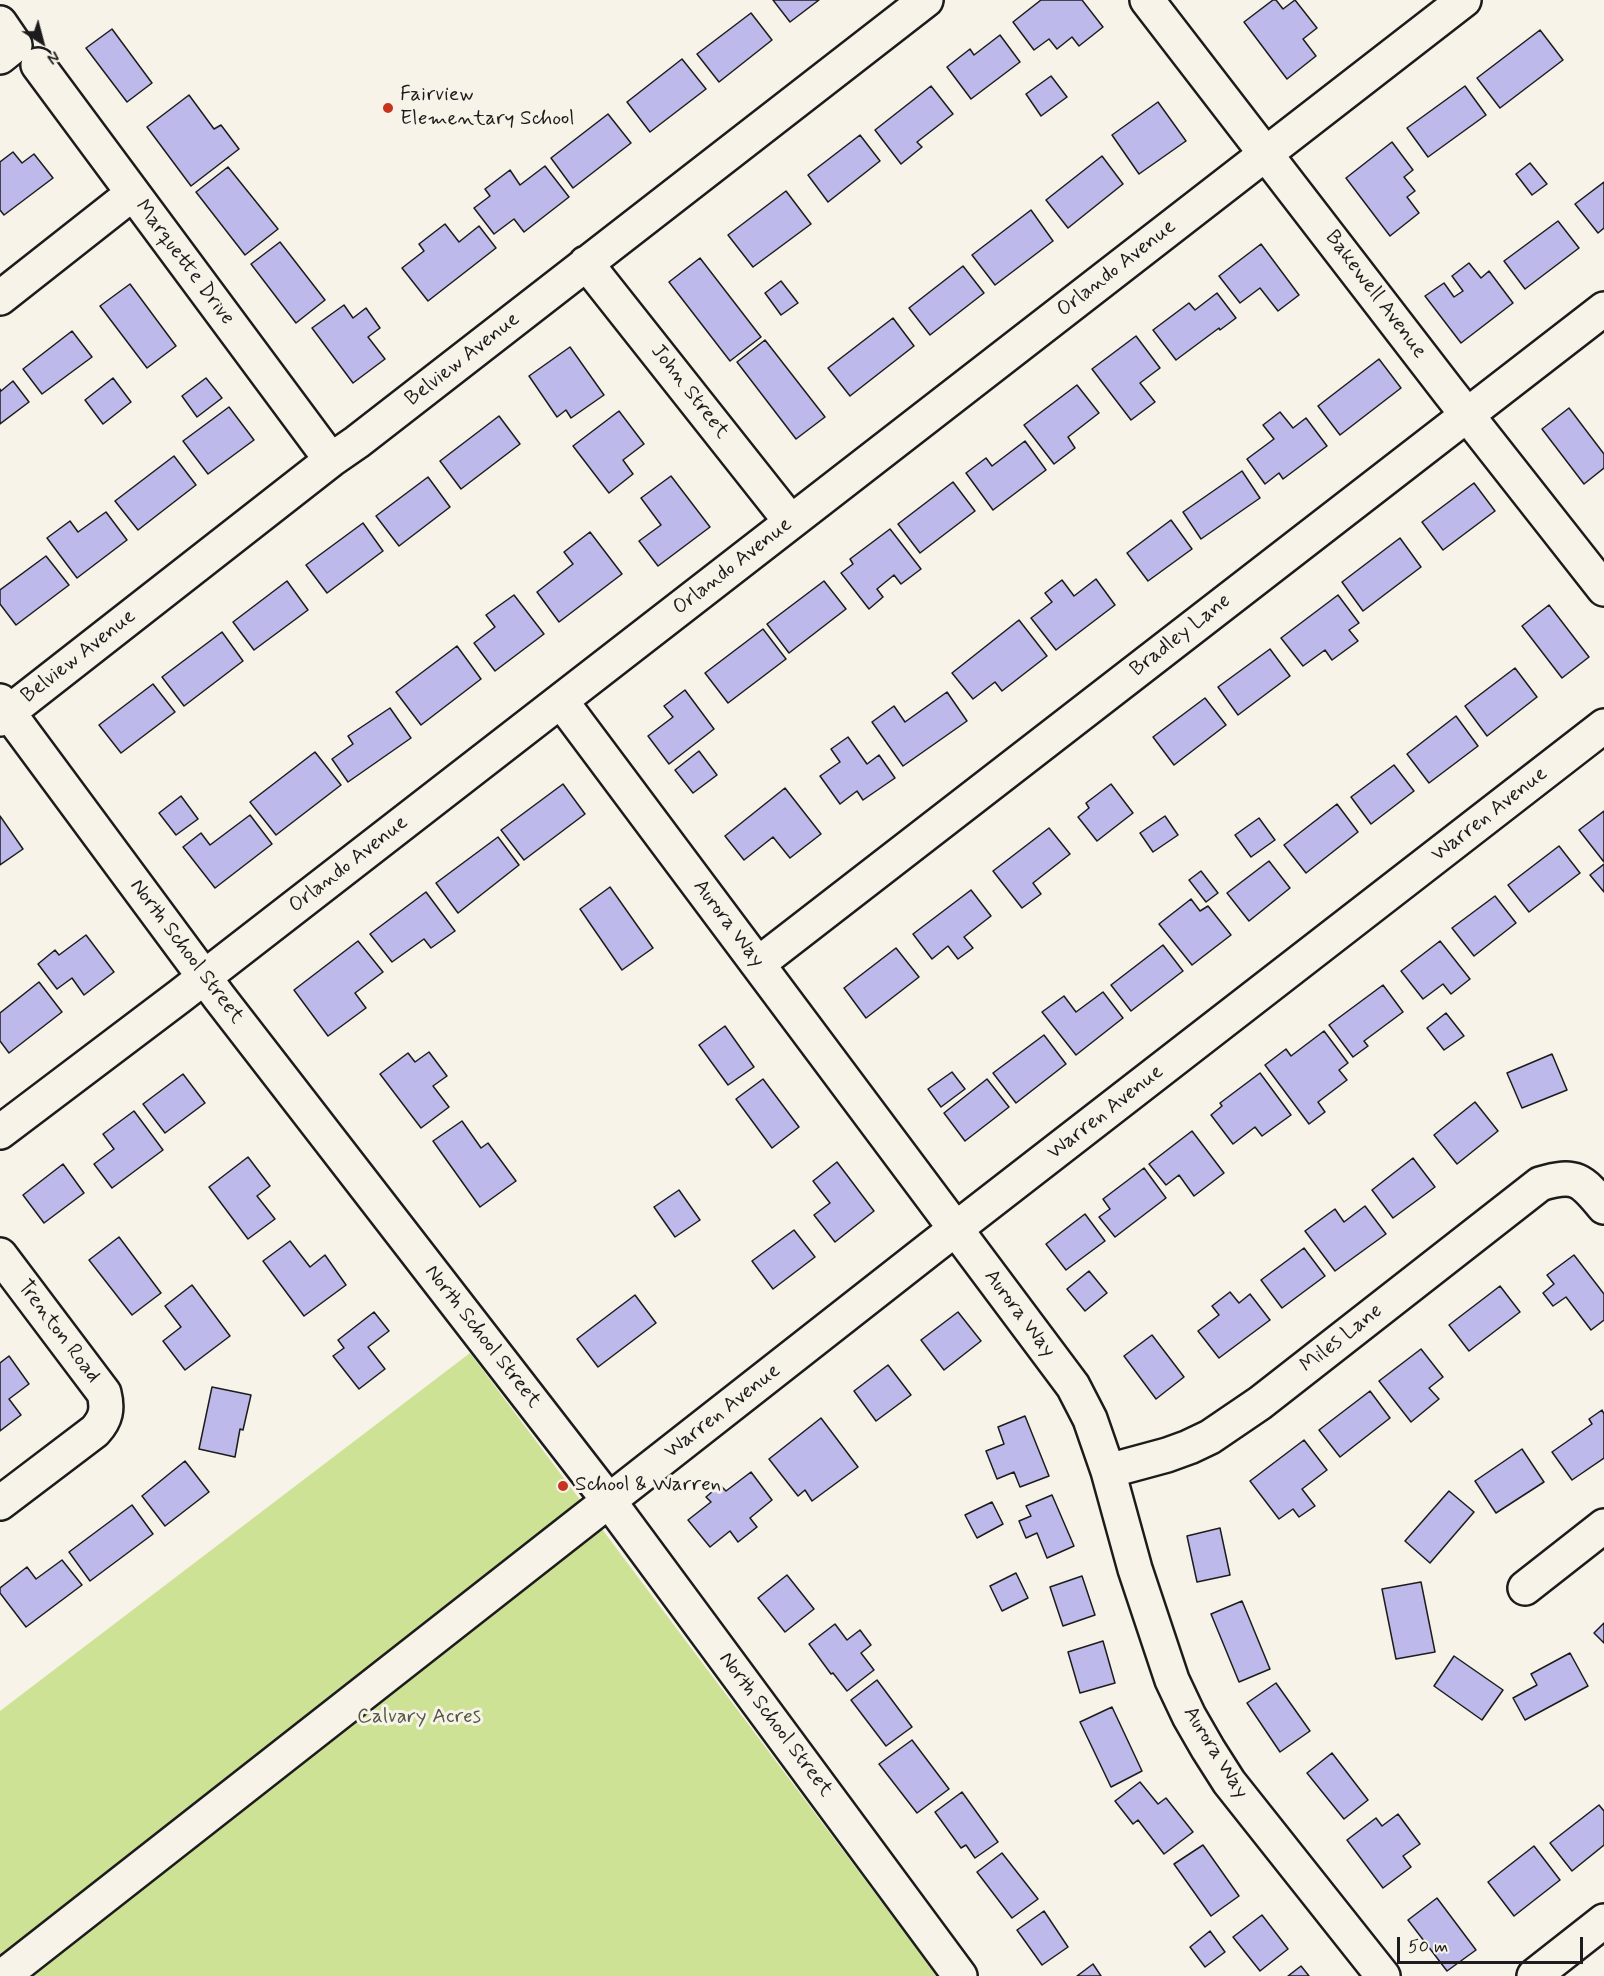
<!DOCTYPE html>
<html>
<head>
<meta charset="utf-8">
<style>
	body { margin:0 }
	#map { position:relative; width:1604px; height:1976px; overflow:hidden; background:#f7f3e8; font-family:Mynerve,sans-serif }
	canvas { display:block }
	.north { position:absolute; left:12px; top:12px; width:60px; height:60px; -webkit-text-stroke:4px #f7f3e8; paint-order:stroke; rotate:144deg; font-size:16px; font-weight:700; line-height:24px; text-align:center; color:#1c1c1c }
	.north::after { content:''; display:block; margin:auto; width:21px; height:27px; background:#1c1c1c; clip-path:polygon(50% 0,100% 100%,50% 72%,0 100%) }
	.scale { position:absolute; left:1397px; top:1937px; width:186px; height:27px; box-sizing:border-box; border:3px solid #1c1c1c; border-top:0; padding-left:8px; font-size:18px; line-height:21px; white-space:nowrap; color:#1c1c1c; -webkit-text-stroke:4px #f7f3e8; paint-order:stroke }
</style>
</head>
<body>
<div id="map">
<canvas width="1604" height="1976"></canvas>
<div class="north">N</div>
<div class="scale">50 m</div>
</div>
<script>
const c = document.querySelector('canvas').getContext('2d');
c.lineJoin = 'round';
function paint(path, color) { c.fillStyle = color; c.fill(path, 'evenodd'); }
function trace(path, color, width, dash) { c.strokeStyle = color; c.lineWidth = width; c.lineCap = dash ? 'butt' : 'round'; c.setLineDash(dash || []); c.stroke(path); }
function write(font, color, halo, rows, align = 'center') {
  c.font = font + ' Mynerve,sans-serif'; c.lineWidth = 6; c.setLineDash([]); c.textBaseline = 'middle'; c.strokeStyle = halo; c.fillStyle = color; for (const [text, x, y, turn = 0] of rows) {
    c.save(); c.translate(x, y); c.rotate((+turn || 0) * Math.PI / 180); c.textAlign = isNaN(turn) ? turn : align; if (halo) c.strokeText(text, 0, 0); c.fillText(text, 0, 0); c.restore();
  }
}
const green = new Path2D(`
	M 470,1353 L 937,1976 L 0,1976 L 0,1711 Z`);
const building = new Path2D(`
	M 773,0 L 819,0 L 790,22 Z
	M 1041,0 L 1082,0 L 1103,27 L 1079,46 L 1072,37 L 1057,49 L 1049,39 L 1034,50 L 1013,22 Z
	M 1273,0 L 1276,0 L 1283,9 L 1295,0 L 1317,28 L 1303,39 L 1316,56 L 1287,79 L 1244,22 Z
	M 751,13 L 772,40 L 719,82 L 697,54 Z
	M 112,29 L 152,83 L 127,102 L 86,48 Z
	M 1540,30 L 1563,60 L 1500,108 L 1477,78 Z
	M 1000,35 L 1020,62 L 971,99 L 947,67 L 970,49 L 974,55 Z
	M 682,59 L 706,89 L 650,132 L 627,102 Z
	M 1051,76 L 1067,97 L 1041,116 L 1026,94 Z
	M 931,86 L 953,114 L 917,142 L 922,147 L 901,164 L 875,130 Z
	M 1465,86 L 1486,115 L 1428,157 L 1407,128 Z
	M 189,95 L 214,129 L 221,125 L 239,149 L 191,186 L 147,127 Z
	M 1158,102 L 1186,141 L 1139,174 L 1112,135 Z
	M 608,114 L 631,143 L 573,188 L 551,158 Z
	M 860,135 L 880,161 L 828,202 L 808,175 Z
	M 1392,142 L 1413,170 L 1404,177 L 1415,191 L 1407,197 L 1419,213 L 1390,236 L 1346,178 Z
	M 13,152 L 22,163 L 34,154 L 53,178 L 4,215 L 0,210 L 0,162 Z
	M 1102,156 L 1123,184 L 1068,228 L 1046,200 Z
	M 1530,163 L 1547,184 L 1532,195 L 1516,174 Z
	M 545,166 L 569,197 L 524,232 L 514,219 L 494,234 L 474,208 L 490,196 L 485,189 L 510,170 L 520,185 Z
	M 228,167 L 278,229 L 245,255 L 196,192 Z
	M 1604,182 L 1604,228 L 1598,233 L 1575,204 Z
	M 786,191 L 811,224 L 753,267 L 728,235 Z
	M 1031,210 L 1053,241 L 995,285 L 972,255 Z
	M 1558,221 L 1579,248 L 1525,289 L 1504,261 Z
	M 445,224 L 459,242 L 479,226 L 496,248 L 428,301 L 402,268 L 424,251 L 419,244 Z
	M 280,242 L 325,300 L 296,323 L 251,264 Z
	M 1261,244 L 1299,295 L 1278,311 L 1260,288 L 1240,303 L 1219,276 Z
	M 700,258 L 761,337 L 730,361 L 669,282 Z
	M 1469,263 L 1481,278 L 1489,271 L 1513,303 L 1461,343 L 1425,296 L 1444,283 L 1454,297 L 1463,291 L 1452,276 Z
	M 963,266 L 984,293 L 930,335 L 909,308 Z
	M 781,281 L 798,303 L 781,315 L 765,293 Z
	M 130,284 L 176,346 L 147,368 L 100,306 Z
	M 1217,293 L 1236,318 L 1220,330 L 1219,328 L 1176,360 L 1153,330 L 1189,303 L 1195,310 Z
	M 344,305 L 353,318 L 366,308 L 380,328 L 368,337 L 385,359 L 353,383 L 312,328 Z
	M 893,318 L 914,346 L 850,396 L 828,368 Z
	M 72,331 L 92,357 L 42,394 L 23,369 Z
	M 1136,336 L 1160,368 L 1140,383 L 1155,402 L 1131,420 L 1092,369 Z
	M 765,340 L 825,417 L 796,439 L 737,362 Z
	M 570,347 L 604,395 L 571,418 L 566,410 L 557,417 L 529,376 Z
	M 1379,359 L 1401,388 L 1340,435 L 1318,406 Z
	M 113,378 L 131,402 L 103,424 L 85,400 Z
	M 206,378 L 222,398 L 197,417 L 182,396 Z
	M 13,381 L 29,402 L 0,424 L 0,389 L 1,391 Z
	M 1077,385 L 1099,413 L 1068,437 L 1075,448 L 1054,464 L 1024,425 Z
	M 229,407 L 254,440 L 208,474 L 183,441 Z
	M 1569,408 L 1604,454 L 1604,468 L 1584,484 L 1542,429 Z
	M 619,411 L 644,444 L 623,460 L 633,474 L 609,493 L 573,446 Z
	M 1280,412 L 1293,428 L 1306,418 L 1327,446 L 1283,479 L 1279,473 L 1265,484 L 1247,459 L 1274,439 L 1263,425 Z
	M 499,416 L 520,444 L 461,489 L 440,461 Z
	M 1025,441 L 1046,470 L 993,510 L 966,473 L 986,458 L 992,466 Z
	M 174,456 L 196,485 L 138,530 L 115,501 Z
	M 1242,471 L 1260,498 L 1201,539 L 1183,512 Z
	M 671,476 L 710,527 L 658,566 L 639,541 L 661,525 L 641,498 Z
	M 428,477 L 450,507 L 399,546 L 376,516 Z
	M 953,482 L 975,511 L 920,553 L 898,524 Z
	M 1474,483 L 1495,511 L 1443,550 L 1422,522 Z
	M 106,512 L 127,540 L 77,578 L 47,538 L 70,521 L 78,532 Z
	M 1171,520 L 1192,549 L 1148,581 L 1127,553 Z
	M 363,523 L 383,551 L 327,593 L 306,565 Z
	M 890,529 L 921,569 L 901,584 L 894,575 L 877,589 L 883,597 L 869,609 L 841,573 L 853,564 L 850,559 Z
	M 590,532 L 622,574 L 559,622 L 537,592 L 573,564 L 564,552 Z
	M 1400,538 L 1421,567 L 1363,611 L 1342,582 Z
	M 46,556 L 69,585 L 16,625 L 0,604 L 0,590 Z
	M 1096,579 L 1115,605 L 1056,650 L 1031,618 L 1052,602 L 1045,593 L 1062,580 L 1074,596 Z
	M 287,581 L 308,610 L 254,650 L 233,622 Z
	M 824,581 L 846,609 L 789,653 L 767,624 Z
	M 514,595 L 544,634 L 495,671 L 474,643 L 495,627 L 486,615 Z
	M 1338,595 L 1359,623 L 1349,630 L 1358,641 L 1332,660 L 1325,650 L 1303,666 L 1281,638 Z
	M 1549,605 L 1589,657 L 1562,678 L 1522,626 Z
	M 1019,620 L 1047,656 L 1002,691 L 995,682 L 973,699 L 952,673 Z
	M 763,629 L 786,659 L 728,703 L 705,673 Z
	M 222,632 L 243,661 L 184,706 L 162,677 Z
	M 457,646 L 481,679 L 421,725 L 396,692 Z
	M 1270,649 L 1290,676 L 1238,715 L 1218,687 Z
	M 1515,668 L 1537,697 L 1487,736 L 1465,706 Z
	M 153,684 L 175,712 L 121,753 L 99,725 Z
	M 685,690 L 714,729 L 669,764 L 648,736 L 673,717 L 664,706 Z
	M 947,692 L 967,721 L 903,766 L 872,722 L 894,706 L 905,722 Z
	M 1205,698 L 1226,725 L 1174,765 L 1153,737 Z
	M 390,708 L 411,738 L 348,782 L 332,759 L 353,744 L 348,736 Z
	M 1456,716 L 1478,746 L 1429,783 L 1407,754 Z
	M 848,737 L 867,764 L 879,755 L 895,778 L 863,800 L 857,791 L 840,804 L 820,776 L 840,762 L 831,749 Z
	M 699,751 L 717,775 L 693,793 L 675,770 Z
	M 315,752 L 341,785 L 276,835 L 250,802 Z
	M 1394,765 L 1414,791 L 1371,824 L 1351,797 Z
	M 563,784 L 585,814 L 524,860 L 501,830 Z
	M 1111,784 L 1133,813 L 1097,841 L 1078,817 L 1089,808 L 1086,803 Z
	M 785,788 L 821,834 L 790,858 L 773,837 L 744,860 L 725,836 Z
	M 181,796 L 198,819 L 176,835 L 159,813 Z
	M 1337,804 L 1358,832 L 1306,873 L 1284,845 Z
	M 1604,811 L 1604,862 L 1579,830 Z
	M 250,815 L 272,844 L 215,888 L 183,847 L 201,833 L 210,845 Z
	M 0,816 L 23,849 L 0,865 Z
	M 1165,816 L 1178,835 L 1153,852 L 1140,833 Z
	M 1259,818 L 1275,840 L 1251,857 L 1235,835 Z
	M 1049,828 L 1070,854 L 1033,883 L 1041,894 L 1022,908 L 993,871 Z
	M 498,837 L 519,865 L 458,913 L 436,883 Z
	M 1559,846 L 1580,873 L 1529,912 L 1508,885 Z
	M 1269,861 L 1290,888 L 1249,921 L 1227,893 Z
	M 1604,864 L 1604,892 L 1590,875 Z
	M 1201,871 L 1218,893 L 1206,902 L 1189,880 Z
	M 610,887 L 653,948 L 622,970 L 580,909 Z
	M 971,890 L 991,916 L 964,937 L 973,948 L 958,959 L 948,946 L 932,959 L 913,934 Z
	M 426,892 L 455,931 L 431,948 L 424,939 L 392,962 L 370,934 Z
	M 1495,896 L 1516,923 L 1474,956 L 1452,928 Z
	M 1191,899 L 1200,911 L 1208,906 L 1231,935 L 1192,965 L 1159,924 Z
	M 86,935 L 114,972 L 84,995 L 72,978 L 57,989 L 38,964 L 55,950 L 59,955 Z
	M 358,941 L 383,972 L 355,993 L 366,1008 L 328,1036 L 294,990 Z
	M 1440,941 L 1470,979 L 1451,994 L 1443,984 L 1423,999 L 1401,971 Z
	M 1163,945 L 1183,971 L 1131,1011 L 1111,985 Z
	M 896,948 L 919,977 L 866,1018 L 844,988 Z
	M 39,982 L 62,1012 L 9,1053 L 0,1041 L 0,1013 Z
	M 1383,985 L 1403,1012 L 1364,1041 L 1368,1046 L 1353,1057 L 1329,1025 Z
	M 1103,992 L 1123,1018 L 1076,1055 L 1042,1012 L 1064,996 L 1076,1012 Z
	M 1446,1013 L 1464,1036 L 1444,1050 L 1427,1028 Z
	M 725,1026 L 754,1067 L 728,1085 L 699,1045 Z
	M 1324,1031 L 1348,1063 L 1339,1070 L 1347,1080 L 1318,1102 L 1325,1112 L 1309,1124 L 1265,1065 L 1286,1049 L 1291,1056 Z
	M 1044,1035 L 1066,1064 L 1016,1103 L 993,1073 Z
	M 429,1052 L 447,1076 L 433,1086 L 449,1107 L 421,1128 L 380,1074 L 408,1053 L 415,1062 Z
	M 1552,1054 L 1567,1090 L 1522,1108 L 1507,1073 Z
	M 952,1072 L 965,1089 L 941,1107 L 928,1089 Z
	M 1260,1073 L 1291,1115 L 1262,1136 L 1255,1127 L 1233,1144 L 1211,1115 L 1222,1106 L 1220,1103 Z
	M 183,1074 L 205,1103 L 165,1133 L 143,1104 Z
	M 763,1079 L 799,1127 L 772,1148 L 736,1099 Z
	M 987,1079 L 1009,1107 L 965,1141 L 944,1113 Z
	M 1475,1102 L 1498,1131 L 1457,1164 L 1434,1135 Z
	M 134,1111 L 163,1150 L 112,1188 L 94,1164 L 114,1149 L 103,1134 Z
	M 462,1121 L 481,1148 L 488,1143 L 516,1181 L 480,1207 L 433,1141 Z
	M 1192,1131 L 1224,1173 L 1194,1196 L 1179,1175 L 1166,1185 L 1149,1164 Z
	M 248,1157 L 270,1186 L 257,1196 L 275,1219 L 248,1239 L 209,1187 Z
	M 1413,1158 L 1435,1187 L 1393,1218 L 1372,1190 Z
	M 837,1162 L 874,1211 L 835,1242 L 814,1215 L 830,1203 L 813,1181 Z
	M 63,1164 L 84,1193 L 44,1223 L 23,1195 Z
	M 1144,1168 L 1166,1198 L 1115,1237 L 1099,1217 L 1110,1209 L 1103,1199 Z
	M 679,1190 L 700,1220 L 675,1237 L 654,1207 Z
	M 1365,1206 L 1386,1234 L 1335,1271 L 1305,1231 L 1335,1209 L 1344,1222 Z
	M 1085,1214 L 1105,1241 L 1066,1270 L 1046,1244 Z
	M 794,1230 L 815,1257 L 773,1289 L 752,1261 Z
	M 119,1237 L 161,1293 L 132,1315 L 89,1260 Z
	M 290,1241 L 310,1267 L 325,1255 L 346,1285 L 304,1316 L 263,1261 Z
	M 1304,1248 L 1325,1276 L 1282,1308 L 1261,1280 Z
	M 1574,1255 L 1604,1294 L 1604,1320 L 1591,1330 L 1566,1297 L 1553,1306 L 1543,1293 L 1554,1284 L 1547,1275 Z
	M 1089,1271 L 1107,1293 L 1085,1311 L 1067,1289 Z
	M 192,1285 L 230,1336 L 185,1370 L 163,1341 L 181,1327 L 165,1306 Z
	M 1500,1286 L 1520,1312 L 1469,1351 L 1449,1325 Z
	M 1230,1292 L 1239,1303 L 1250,1294 L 1270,1320 L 1219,1358 L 1198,1331 L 1219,1315 L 1212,1306 Z
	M 635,1295 L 656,1323 L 598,1367 L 577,1339 Z
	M 374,1312 L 389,1331 L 368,1347 L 385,1369 L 359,1389 L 333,1356 L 344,1348 L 338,1340 Z
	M 958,1312 L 981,1341 L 944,1370 L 921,1340 Z
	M 1152,1335 L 1184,1377 L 1156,1399 L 1124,1356 Z
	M 1421,1349 L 1443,1377 L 1429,1388 L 1439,1399 L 1411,1422 L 1379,1381 Z
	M 9,1356 L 29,1384 L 9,1399 L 21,1415 L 0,1431 L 0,1363 Z
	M 888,1365 L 911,1395 L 876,1421 L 854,1391 Z
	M 212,1387 L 251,1395 L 243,1430 L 240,1429 L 235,1457 L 199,1449 Z
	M 1370,1391 L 1390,1418 L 1340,1457 L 1319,1430 Z
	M 1602,1410 L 1604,1414 L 1604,1458 L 1572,1480 L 1552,1452 L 1592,1424 L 1589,1419 Z
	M 1025,1416 L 1049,1476 L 1020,1487 L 1014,1472 L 997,1479 L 986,1451 L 1004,1444 L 998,1427 Z
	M 821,1418 L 858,1467 L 812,1501 L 805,1490 L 798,1496 L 769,1459 Z
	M 1304,1440 L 1327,1470 L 1302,1489 L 1315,1506 L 1299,1517 L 1293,1509 L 1279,1519 L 1250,1481 Z
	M 1522,1449 L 1544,1482 L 1496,1513 L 1475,1481 Z
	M 185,1461 L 209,1492 L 165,1526 L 142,1496 Z
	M 751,1472 L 772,1500 L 750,1518 L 757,1527 L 738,1542 L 730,1531 L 710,1547 L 688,1520 L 711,1502 L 706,1497 L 720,1485 L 726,1491 Z
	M 1449,1491 L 1474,1512 L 1430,1563 L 1405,1541 Z
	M 1052,1495 L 1074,1546 L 1047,1558 L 1037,1533 L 1026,1538 L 1019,1521 L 1031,1516 L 1026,1506 Z
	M 992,1502 L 1003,1524 L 977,1538 L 965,1515 Z
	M 132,1505 L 153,1534 L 90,1581 L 69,1552 Z
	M 1220,1528 L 1230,1575 L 1197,1582 L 1187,1536 Z
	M 62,1560 L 82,1585 L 26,1627 L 0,1593 L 0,1588 L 27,1567 L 36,1579 Z
	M 1016,1573 L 1028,1598 L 1002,1611 L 990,1586 Z
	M 787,1575 L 814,1609 L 785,1632 L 758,1598 Z
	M 1082,1576 L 1095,1615 L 1063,1626 L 1050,1587 Z
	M 1421,1582 L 1435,1652 L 1396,1659 L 1382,1589 Z
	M 1242,1601 L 1270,1669 L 1239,1682 L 1211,1614 Z
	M 1604,1623 L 1604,1643 L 1594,1633 Z
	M 835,1624 L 847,1640 L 860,1630 L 871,1645 L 861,1653 L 874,1670 L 847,1691 L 833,1673 L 831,1674 L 809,1644 Z
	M 1103,1641 L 1115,1683 L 1080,1693 L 1068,1652 Z
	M 1570,1653 L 1588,1686 L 1525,1720 L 1513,1698 L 1537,1685 L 1531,1674 Z
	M 1454,1656 L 1503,1690 L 1482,1720 L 1434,1686 Z
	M 877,1680 L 912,1727 L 886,1746 L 851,1700 Z
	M 1276,1683 L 1310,1731 L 1280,1752 L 1247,1703 Z
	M 1112,1707 L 1142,1771 L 1111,1787 L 1080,1722 Z
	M 912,1740 L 949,1789 L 917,1813 L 879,1764 Z
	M 1332,1753 L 1368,1800 L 1344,1819 L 1307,1773 Z
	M 1140,1782 L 1158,1804 L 1166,1798 L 1193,1832 L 1164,1854 L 1138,1820 L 1133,1824 L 1115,1801 Z
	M 962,1792 L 998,1842 L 975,1858 L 966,1845 L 961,1848 L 935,1812 Z
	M 1599,1805 L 1604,1811 L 1604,1845 L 1572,1871 L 1550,1843 Z
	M 1398,1814 L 1420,1844 L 1403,1856 L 1411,1867 L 1383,1888 L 1347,1840 L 1376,1818 L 1382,1826 Z
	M 1203,1845 L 1239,1896 L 1211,1916 L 1174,1864 Z
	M 1534,1846 L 1560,1880 L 1514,1916 L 1488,1882 Z
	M 1002,1853 L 1038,1899 L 1012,1918 L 977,1872 Z
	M 1437,1898 L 1476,1950 L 1447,1971 L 1408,1920 Z
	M 1044,1911 L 1068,1947 L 1042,1965 L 1017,1930 Z
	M 1262,1915 L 1288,1949 L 1260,1971 L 1233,1937 Z
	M 1210,1931 L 1225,1952 L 1205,1967 L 1190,1947 Z
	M 1093,1964 L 1101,1976 L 1077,1976 Z
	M 1301,1966 L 1309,1976 L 1288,1976 Z`);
const minor = new Path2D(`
	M 1147,0 L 1449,392 L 1604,589
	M 0,23 L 15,45 L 0,57
	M 38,65 L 331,460
	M 586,263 L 791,522
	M 0,298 L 132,194
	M 0,701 L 219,997 L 609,1501 L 960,1976
	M 561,701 L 1073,1386 L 1090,1419 L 1108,1471 L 1135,1569 L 1172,1680 L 1189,1716 L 1208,1749 L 1229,1782 L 1383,1976
	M 0,719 L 331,460 L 357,442 L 926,0
	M 758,964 L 1604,309
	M 0,1132 L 180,996 L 1464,0
	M 0,1255 L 104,1393 C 108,1409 106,1419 95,1431 L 0,1503
	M 1108,1471 L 1167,1455 L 1189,1447 L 1210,1437 L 1260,1403 L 1540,1184 C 1576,1173 1582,1180 1604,1207
	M 1525,1588 L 1604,1526
	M 3,1976 L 931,1248 L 1604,726
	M 1534,1976 L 1604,1921`);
const markers = [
	[388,108,6,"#c8321e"],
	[563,1486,6,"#c8321e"]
];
const poiNames = [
	["Fairview",400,96],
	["Elementary School",400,120],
	["School & Warren",575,1486]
];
const streetNames = [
	["Marquette Drive",184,263,53],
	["Orlando Avenue",1117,269,-38],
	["Bakewell Avenue",1375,295,53],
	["Belview Avenue",463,360,-38],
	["John Street",689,392,52],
	["Orlando Avenue",733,567,-38],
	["Bradley Lane",1181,636,-38],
	["Belview Avenue",79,657,-38],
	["Warren Avenue",1490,815,-38],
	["Orlando Avenue",349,865,-38],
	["Aurora Way",728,924,53],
	["North School Street",186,952,53],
	["Warren Avenue",1106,1113,-38],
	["Aurora Way",1019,1314,53],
	["Trenton Road",58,1332,53],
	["North School Street",482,1337,52],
	["Miles Lane",1342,1339,-38],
	["Warren Avenue",723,1412,-38],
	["North School Street",775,1725,53],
	["Aurora Way",1215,1753,58]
];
const parkNames = [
	["Calvary Acres",419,1718]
];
paint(green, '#cee296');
paint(building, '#bdbaeb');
trace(building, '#1c1c1c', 1.5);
trace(minor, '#1c1c1c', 38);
trace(minor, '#f7f3e8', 33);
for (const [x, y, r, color] of markers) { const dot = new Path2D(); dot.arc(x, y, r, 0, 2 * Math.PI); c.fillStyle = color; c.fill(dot); trace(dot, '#f7f3e8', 2); }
write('21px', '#1c1c1c', '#f7f3e8', poiNames, 'left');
write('21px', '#1c1c1c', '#f7f3e8', streetNames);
write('21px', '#515741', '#f7f3e8', parkNames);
</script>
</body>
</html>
